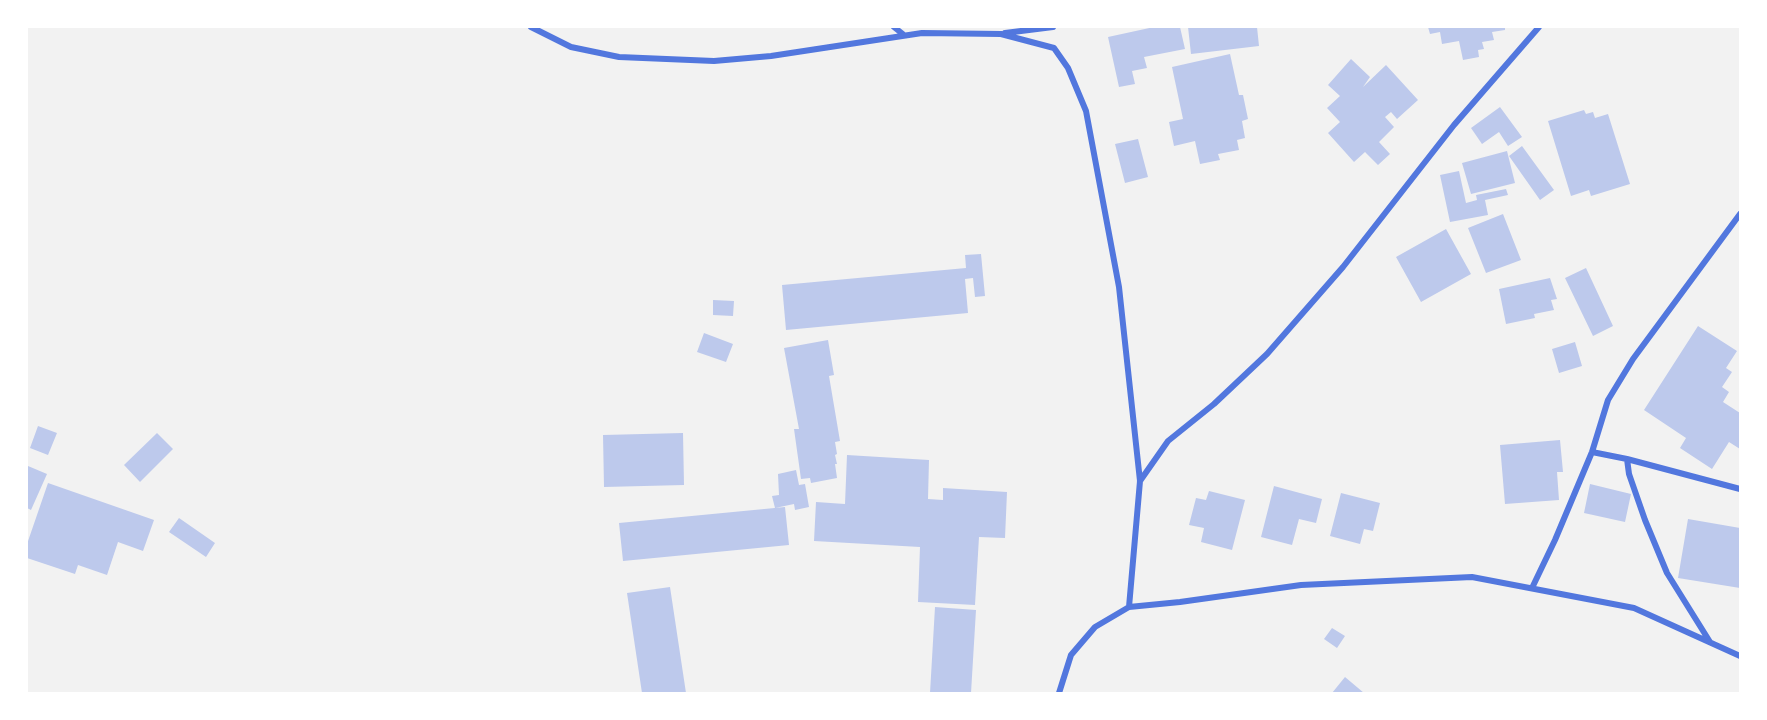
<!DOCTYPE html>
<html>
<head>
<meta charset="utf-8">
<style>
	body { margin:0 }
	#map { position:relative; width:1767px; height:720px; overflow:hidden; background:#f2f2f2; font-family:Signika,sans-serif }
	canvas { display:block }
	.frame { position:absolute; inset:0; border:28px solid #fff; pointer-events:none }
</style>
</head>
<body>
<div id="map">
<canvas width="1767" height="720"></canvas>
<div class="frame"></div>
</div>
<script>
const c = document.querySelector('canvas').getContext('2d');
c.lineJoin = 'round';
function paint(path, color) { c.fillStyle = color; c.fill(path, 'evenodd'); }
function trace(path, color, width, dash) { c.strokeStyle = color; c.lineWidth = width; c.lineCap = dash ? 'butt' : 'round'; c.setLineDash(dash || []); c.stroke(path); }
const building = new Path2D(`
	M 1154,27 L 1180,27 L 1185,49 L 1144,57 L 1147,68 L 1132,71 L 1135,84 L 1119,87 L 1108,37 Z
	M 1188,27 L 1257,27 L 1259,46 L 1191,54 Z
	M 1428,27 L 1505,27 L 1505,30 L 1492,32 L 1494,40 L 1482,42 L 1484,49 L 1478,50 L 1479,57 L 1463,60 L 1459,41 L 1442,44 L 1440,32 L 1430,34 Z
	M 1230,54 L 1239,95 L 1243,95 L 1248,119 L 1242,121 L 1245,138 L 1237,140 L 1239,150 L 1218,154 L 1220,160 L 1200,164 L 1195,141 L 1174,146 L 1169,122 L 1183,119 L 1172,67 Z
	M 1351,59 L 1370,77 L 1363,87 L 1386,65 L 1418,100 L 1397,119 L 1391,112 L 1385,117 L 1394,127 L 1379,142 L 1390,154 L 1378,165 L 1365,152 L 1354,162 L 1328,133 L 1340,122 L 1327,108 L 1340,96 L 1328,85 Z
	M 1500,107 L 1522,137 L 1508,146 L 1499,132 L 1482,144 L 1471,128 Z
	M 1584,110 L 1586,114 L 1593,112 L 1595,118 L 1608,114 L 1630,184 L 1591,196 L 1589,190 L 1571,196 L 1548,121 Z
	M 1138,139 L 1148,177 L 1125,183 L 1115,144 Z
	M 1522,146 L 1554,190 L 1540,200 L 1509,156 Z
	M 1507,151 L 1515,183 L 1471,194 L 1462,163 Z
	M 1459,171 L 1466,203 L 1477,200 L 1476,195 L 1506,189 L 1508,195 L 1485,200 L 1488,215 L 1450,222 L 1440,175 Z
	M 1503,214 L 1521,260 L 1486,273 L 1468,228 Z
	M 1446,229 L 1471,274 L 1421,302 L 1396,257 Z
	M 981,254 L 985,296 L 975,297 L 973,278 L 965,279 L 968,313 L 786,330 L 782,285 L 966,268 L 965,255 Z
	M 1586,268 L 1613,326 L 1593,336 L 1565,278 Z
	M 1550,278 L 1557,299 L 1551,300 L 1554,310 L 1534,314 L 1535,318 L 1506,324 L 1499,289 Z
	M 713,300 L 734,301 L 733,316 L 713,315 Z
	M 1698,326 L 1737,351 L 1726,368 L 1732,372 L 1722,387 L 1729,392 L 1723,402 L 1740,413 L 1740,449 L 1729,442 L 1712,469 L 1680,448 L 1686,438 L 1644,410 Z
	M 704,333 L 733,344 L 726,362 L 697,352 Z
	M 828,340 L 834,375 L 829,376 L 840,441 L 835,442 L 837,454 L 835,455 L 837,464 L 835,464 L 837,478 L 811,483 L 810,478 L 801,479 L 794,429 L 799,429 L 784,348 Z
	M 1575,342 L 1582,366 L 1559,373 L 1552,349 Z
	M 38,426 L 57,433 L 48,455 L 30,448 Z
	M 157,433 L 173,449 L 140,482 L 124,465 Z
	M 683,433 L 684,485 L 604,487 L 603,435 Z
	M 1560,440 L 1563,472 L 1557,472 L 1559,500 L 1505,504 L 1500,445 Z
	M 847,455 L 929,460 L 928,499 L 943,500 L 943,488 L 1007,492 L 1005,538 L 979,537 L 975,605 L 918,602 L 920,547 L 814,541 L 816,502 L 845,504 Z
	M 28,466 L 47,474 L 31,510 L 27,508 Z
	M 796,470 L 799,485 L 805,484 L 809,507 L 795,510 L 794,504 L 775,508 L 772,496 L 779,495 L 778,474 Z
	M 48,483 L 154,520 L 143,551 L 118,542 L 107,575 L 78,565 L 75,574 L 27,558 L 27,544 Z
	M 1590,484 L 1631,494 L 1625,522 L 1584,513 Z
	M 1274,486 L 1322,499 L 1316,523 L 1299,519 L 1292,545 L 1261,537 Z
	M 1209,491 L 1245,500 L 1232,550 L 1201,542 L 1204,528 L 1189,525 L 1196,498 L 1206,500 Z
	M 1341,493 L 1380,503 L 1373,531 L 1364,529 L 1360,544 L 1330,536 Z
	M 785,507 L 789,545 L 623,561 L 619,523 Z
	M 179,518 L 215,543 L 206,557 L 169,532 Z
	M 1688,519 L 1740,528 L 1740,588 L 1678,578 Z
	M 670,587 L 686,693 L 642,693 L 627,593 Z
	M 935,607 L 976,610 L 971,693 L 930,693 Z
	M 1332,628 L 1345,636 L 1337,648 L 1324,639 Z
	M 1345,677 L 1364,693 L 1332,693 Z`);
const minor = new Path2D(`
	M 531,27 L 571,47 L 619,57 L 714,61 L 771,56 L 922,33 L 1001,34 L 1054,48 L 1068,68 L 1086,111 L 1119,287 L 1140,481 L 1129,607
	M 894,27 L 904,35
	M 1005,33 L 1053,27
	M 1592,452 L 1627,459 L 1740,489
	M 1627,459 L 1629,474 L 1645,520 L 1667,573 L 1710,642
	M 1140,481 L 1168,441 L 1214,404 L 1267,354 L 1343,267 L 1454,125 L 1539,27
	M 1532,588 L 1555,540 L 1592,452 L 1608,400 L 1633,359 L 1740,214
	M 1059,693 L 1071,655 L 1095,627 L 1129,607 L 1180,602 L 1301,585 L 1472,577 L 1634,608 L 1740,656`);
paint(building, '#bdc9ec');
trace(minor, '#5277de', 6);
</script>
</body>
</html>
